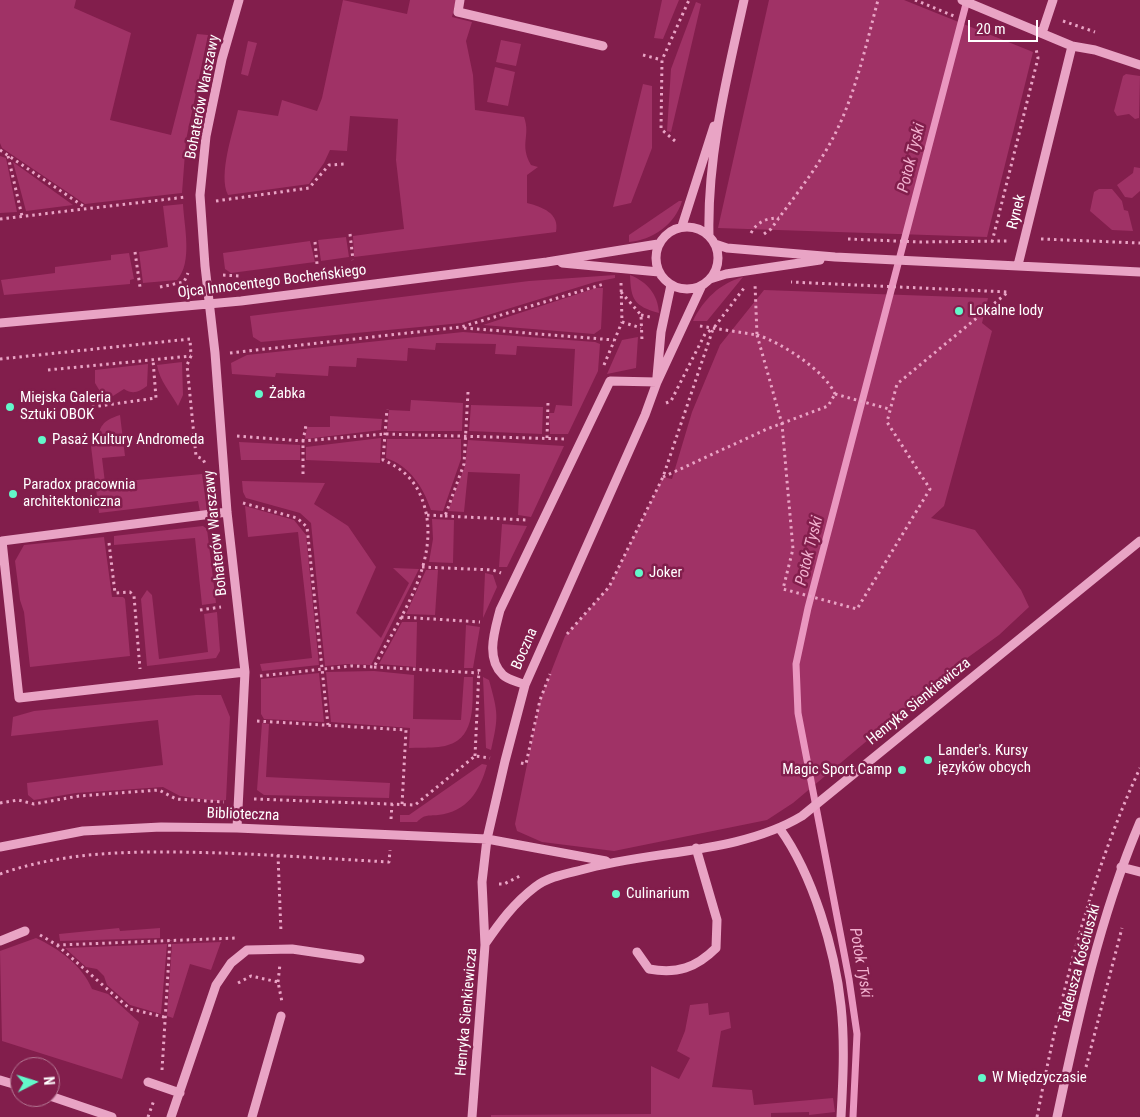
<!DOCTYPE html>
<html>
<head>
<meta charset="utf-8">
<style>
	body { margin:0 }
	#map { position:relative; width:1140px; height:1117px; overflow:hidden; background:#821e4c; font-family:"Roboto Condensed",sans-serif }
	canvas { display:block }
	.north { position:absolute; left:10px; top:1057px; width:50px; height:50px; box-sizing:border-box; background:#821e4c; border:1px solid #b47894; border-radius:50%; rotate:85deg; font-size:14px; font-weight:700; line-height:20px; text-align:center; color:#fff }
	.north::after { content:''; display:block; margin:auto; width:18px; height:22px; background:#63f8ca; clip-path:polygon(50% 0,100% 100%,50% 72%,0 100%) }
	.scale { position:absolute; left:968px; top:20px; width:70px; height:22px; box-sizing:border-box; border:2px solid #fff; border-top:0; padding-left:6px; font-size:15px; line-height:18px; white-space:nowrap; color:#fff; -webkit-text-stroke:4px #821e4c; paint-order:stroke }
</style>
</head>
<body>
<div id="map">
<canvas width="1140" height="1117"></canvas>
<div class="north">N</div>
<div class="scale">20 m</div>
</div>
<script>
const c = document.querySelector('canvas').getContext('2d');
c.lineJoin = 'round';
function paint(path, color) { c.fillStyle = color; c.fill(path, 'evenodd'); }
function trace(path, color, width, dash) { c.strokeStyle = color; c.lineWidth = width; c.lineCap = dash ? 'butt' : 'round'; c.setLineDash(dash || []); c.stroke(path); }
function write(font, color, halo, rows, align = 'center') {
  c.font = font + ' "Roboto Condensed",sans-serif'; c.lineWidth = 5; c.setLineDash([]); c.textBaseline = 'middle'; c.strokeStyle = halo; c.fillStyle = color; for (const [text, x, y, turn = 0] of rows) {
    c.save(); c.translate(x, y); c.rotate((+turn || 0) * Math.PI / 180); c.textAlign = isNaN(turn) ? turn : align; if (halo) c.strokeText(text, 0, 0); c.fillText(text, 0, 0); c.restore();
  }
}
const green = new Path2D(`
	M 0,0 L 76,0 L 74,8 L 131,33 L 110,120 L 171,135 L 197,34 L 208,35 L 186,140 L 182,193 L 85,204 L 2,148 L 0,143 Z
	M 343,0 L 407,14 L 410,0 L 456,0 L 452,17 L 472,22 L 466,41 L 473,75 L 475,110 L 524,117 C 531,136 519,144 531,165 L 538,167 L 527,175 L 527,203 C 542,207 560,213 556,232 L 354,257 L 353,236 L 404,229 L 396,160 L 398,119 L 350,116 L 347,151 L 330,150 L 324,163 L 309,184 L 228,195 C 218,175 233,132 238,110 L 278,116 L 282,100 L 317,111 L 322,98 Z
	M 662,0 L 679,0 L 663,39 L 654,38 Z
	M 769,0 L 904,0 L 1033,52 L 987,237 L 718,228 Z
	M 696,2 L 701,4 L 671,132 L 667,131 L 671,69 Z
	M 501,40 L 521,44 L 516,66 L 496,62 Z
	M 248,41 L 257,43 L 248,76 L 241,74 Z
	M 495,67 L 515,72 L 508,106 L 487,102 Z
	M 1126,74 L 1140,76 L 1139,118 L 1135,119 L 1129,114 L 1117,116 L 1114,111 L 1123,76 Z
	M 643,84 L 652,86 L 652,148 L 631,203 L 613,207 Z
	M 0,156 L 6,158 L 17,212 L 0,213 Z
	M 13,162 L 73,205 L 26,211 Z
	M 1134,167 L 1140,168 L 1140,191 L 1132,198 L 1125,197 L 1117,185 L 1133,173 Z
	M 1099,189 L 1112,189 L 1122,201 L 1124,210 L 1128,211 L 1133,231 L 1112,230 L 1090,211 L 1094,192 Z
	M 679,201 L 682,201 C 675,225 652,240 629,242 L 629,235 Z
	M 183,204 C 184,226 193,262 177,280 L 143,283 L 139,252 L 168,247 L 163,206 Z
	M 346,237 L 349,257 L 321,261 L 318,240 Z
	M 310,241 L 315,262 L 231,273 L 225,269 L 223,253 Z
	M 129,253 L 134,279 L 130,280 L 130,284 L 4,295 L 1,280 L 55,273 L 55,267 L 111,260 L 111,255 Z
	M 615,275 L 615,278 L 595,282 L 462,323 L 261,342 L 253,337 L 250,316 L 529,281 Z
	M 630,275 C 647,282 658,294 659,313 C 634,306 631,300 630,275 Z
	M 743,277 L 707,321 L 693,321 C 703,300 720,283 743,277 Z
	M 596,288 L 603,288 L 601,329 L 594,334 L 483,325 Z
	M 764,290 L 988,298 L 982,323 L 992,331 L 944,506 L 931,518 L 975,530 L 1021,590 L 1029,607 L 999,635 L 956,666 L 793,803 L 767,820 L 614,851 L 542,842 L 517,831 L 515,824 L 540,700 L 565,636 L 609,587 L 663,477 L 672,479 L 692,412 L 720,345 Z
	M 463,332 L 595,342 L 600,344 L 598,371 L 568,434 L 550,434 L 549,413 L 554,413 L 556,405 L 572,406 L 575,349 L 517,346 L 516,355 L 495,354 L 496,344 L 436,343 L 435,350 L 408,348 L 407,361 L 357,358 L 356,367 L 329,366 L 328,376 L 276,373 L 275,377 L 232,374 L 231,363 L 247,355 Z
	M 638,337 L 636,368 L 607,374 L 622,340 Z
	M 182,362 L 183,395 L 178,406 C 170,391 160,382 157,365 Z
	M 148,364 L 147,386 C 139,392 133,395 124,389 L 113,396 L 101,393 L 95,383 L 95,370 Z
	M 411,400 L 463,403 L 462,431 L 387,431 L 389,410 L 410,411 Z
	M 471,405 L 543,407 L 542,434 L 469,431 Z
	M 120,415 L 125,456 L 102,458 L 105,483 L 202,474 L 207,511 L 200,512 L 198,501 L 99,513 L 91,446 L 97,445 C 99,426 102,421 120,415 Z
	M 330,416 L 382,419 L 381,430 L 305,439 L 307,427 L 330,427 Z
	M 381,438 L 380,463 L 306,460 L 306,447 Z
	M 387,439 L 461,439 L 461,459 L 443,511 L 431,510 C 423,487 410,466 386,458 Z
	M 468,440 L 564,446 L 531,517 L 518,515 L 520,474 L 468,472 L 464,512 L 448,511 L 465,466 Z
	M 239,442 L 300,445 L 300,460 L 241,460 Z
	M 242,481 L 325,483 L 314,504 L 348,526 L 376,567 L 356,613 L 381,638 L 409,583 L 393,568 L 419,569 L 371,665 L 348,664 L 325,666 L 311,523 L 300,513 L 246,498 L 243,492 Z
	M 245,506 L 294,520 L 306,535 L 319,665 L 262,671 L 260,664 L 312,658 L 298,532 L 248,537 Z
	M 432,519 L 454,520 L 453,563 L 429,562 L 433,539 Z
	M 502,524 L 527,526 L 507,567 L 499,567 Z
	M 203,526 L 207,529 L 216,603 L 202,605 L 195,538 L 114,545 L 114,536 Z
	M 104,537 L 112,597 L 123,597 L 125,599 L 130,656 L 30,667 L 24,612 L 20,600 L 15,561 L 24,545 Z
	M 426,570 L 438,570 L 435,615 L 406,614 Z
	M 485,573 L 493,575 L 497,587 L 483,618 Z
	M 147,590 L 152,595 L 159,659 L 208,652 L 204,614 L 217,612 L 220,651 L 216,658 L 147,666 L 141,599 Z
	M 402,622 L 417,622 L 416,667 L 379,664 Z
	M 466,625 L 480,627 L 473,668 L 464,668 Z
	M 374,671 L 414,675 L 413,719 L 461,720 L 464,677 L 473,677 C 472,700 477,737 448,745 C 436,749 421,747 409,748 L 410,728 L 331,722 L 326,672 Z
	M 319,673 L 324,722 L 264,719 L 261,714 L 261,679 Z
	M 483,677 L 489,680 C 498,713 499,716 491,750 L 486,748 Z
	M 196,695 L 221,695 L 230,717 L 226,800 L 215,801 L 180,796 L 163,787 L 76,793 L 34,800 L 28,795 L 27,783 L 163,765 L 158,720 L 11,736 L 13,717 L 34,711 Z
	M 262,723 L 269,724 L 266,777 L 390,783 L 389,798 L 264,795 L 257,790 Z
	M 482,764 L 487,765 C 480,791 467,812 438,815 C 427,816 425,814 417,822 L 400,822 L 400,815 L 409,815 Z
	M 119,928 L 120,931 L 160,928 L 160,938 L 60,941 L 59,934 Z
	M 36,938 C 59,949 82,965 92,989 L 108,994 L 139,1022 L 122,1079 L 2,1041 L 0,951 Z
	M 221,942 L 211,970 L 190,964 L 173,1018 L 167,1016 L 172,944 Z
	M 167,944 L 161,1014 L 130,1005 L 107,985 L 104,976 L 97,969 L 86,967 L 65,948 Z
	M 708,1003 L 709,1015 L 729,1012 L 731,1028 L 721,1031 L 712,1087 L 752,1090 L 754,1105 L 833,1098 L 835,1112 L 809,1115 L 809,1112 L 771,1113 L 771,1117 L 491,1117 L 491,1115 L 651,1114 L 651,1066 L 679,1079 L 690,1058 L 677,1051 L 685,1031 L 690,1005 Z`);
const stream = new Path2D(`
	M 853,1117 L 857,1034 L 849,979 L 798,713 L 796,664 L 808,608 L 967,0`);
const path = new Path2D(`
	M 915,0 L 954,16
	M 1063,21 L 1095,32
	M 643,55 L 662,60
	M 675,141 L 661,129 L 662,60 L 689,0
	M 0,150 L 86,208
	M 8,156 L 22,216
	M 216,201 L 309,188 L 329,165 L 345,164
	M 0,219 L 186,197
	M 751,233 C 757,222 766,218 779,218
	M 350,234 L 353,260
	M 764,234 L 771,229 C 793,198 818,168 835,134 C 856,92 866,45 878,0
	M 848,239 L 920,242 L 1007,241
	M 1041,239 L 1140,243
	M 315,242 L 317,264
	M 992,242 L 1038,58 L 1036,49
	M 135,252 L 140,287
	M 223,275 L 239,276
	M 621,283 L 622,322 L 641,328
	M 160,287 L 184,282 L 188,273
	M 621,292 L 641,315 L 642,341
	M 641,315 L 650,317
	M 700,326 L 757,335 L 755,284
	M 464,328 L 614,340
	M 757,335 L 782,424 L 793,549 L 783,589 L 857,609 L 930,489 L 887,422 L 897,384 L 1008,292 L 791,282
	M 757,335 C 781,342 825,371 835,394
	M 230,353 L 461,327 L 604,284
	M 0,359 L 190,339 L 191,356 L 187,365 L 196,456 L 203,459 L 206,466
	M 604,365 L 622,322
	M 48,370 L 191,356
	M 835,394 L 889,409
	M 666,403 L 671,401 L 705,334 L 712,329
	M 92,407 L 156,398 L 153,360
	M 237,436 L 303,441 L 384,434 L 566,439
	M 547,438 L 548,402
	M 303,474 L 303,441 L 306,425
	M 663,477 L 767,429 L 828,406 L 835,394
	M 243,503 L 297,518 L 307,527 L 328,725
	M 427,515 L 445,516 L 464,464 L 468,392
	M 445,516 L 526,520
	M 109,543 L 115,593 L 130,592 L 134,596 L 140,669
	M 422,567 L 493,570 L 501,573
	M 200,610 L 221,607
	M 401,617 L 480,622
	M 567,634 L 609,587 L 663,477 L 713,329 L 744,288
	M 374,667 L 479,673
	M 260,676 L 351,666 L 374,667 C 400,617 444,557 422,499 C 415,480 402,468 383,460 L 387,409
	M 257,721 L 406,730 L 402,805
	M 475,756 L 479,669
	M 521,763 L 526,764 L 540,700 L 550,674
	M 254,799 L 415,805 L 475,756 L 490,758
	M 0,803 L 18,800 L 34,804 L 79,796 L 159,790 L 176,799 L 224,802
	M 391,819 L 392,804
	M 278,855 L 281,933
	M 0,874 C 71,849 148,851 222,853 C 278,855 333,859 389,862 L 390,850
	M 499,884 L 504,884 L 522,875
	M 40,935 L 57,945 L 236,938
	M 57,945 L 130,1009 L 164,1017
	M 278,982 L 280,964
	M 238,983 L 251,976 L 278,982 L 282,1002
	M 1086,1067 L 1122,928
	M 162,1070 L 170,940
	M 148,1117 L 154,1100
	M 1037,1117 C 1060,998 1089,878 1140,768`);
const minor = new Path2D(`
	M 460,0 L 458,12 L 603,46
	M 962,0 L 1072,46 L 1095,50 L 1140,65
	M 1042,33 L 1053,0
	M 682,226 L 714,126
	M656 258a31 31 0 1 1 62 0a31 31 0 1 1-62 0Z
	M 709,236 C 707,156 727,77 744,0
	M 715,244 L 727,248 L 835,257 L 1140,272
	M 562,263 L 659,272
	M 1018,265 L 1072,46
	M 710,279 L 726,274 L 820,260
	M 0,323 L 241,301 L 547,262 L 658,244
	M 657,377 L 661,332 L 671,285
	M 227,512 L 2,541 L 19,698 L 245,672
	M 525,685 C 519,682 508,680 503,675 C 485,658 495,630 500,610 L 610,381 L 657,382
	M 237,828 L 245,672 L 227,512 L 215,353 L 205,266 L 200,195 L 206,136 L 222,59 L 239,0
	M 780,829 C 813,875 835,950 841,1006 C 845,1043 843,1080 841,1117
	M 0,847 L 83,831 L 161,827 L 237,828 L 487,839 L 606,861
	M 1121,867 L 1140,872
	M 0,941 L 25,931
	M 485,944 C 500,922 514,903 535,887 C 548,877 565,874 581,870 C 651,850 739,854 802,816 L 1140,541
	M 637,952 L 649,969 C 677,974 696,968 716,948 L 717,920 L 696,848
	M 0,1080 L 20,1086
	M 148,1082 L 180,1093
	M 50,1096 L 112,1117
	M 171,1117 L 216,985 L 231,963 L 247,950 L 292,949 L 360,959
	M 252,1117 L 281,1016
	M 472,1117 L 485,945 L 482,882 L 487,839 L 505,761 L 525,685 L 645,415 L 657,382 L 702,285
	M 1057,1117 C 1078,1018 1100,916 1140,822`);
const markers = [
	[959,311,5,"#63f8ca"],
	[259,394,5,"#63f8ca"],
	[10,407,5,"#63f8ca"],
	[42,440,5,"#63f8ca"],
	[13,494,5,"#63f8ca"],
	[639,573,5,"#63f8ca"],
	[928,760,5,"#63f8ca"],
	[902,770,5,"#63f8ca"],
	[616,894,5,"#63f8ca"],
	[982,1078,5,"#63f8ca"]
];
const streetNames = [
	["Bohaterów Warszawy",203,97,-79],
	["Rynek",1017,212,-76],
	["Ojca Innocentego Bocheńskiego",272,282,-7],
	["Bohaterów Warszawy",216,533,-96],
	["Boczna",525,649,-67],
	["Henryka Sienkiewicza",919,702,-39],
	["Biblioteczna",243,815,2],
	["Tadeusza Kościuszki",1080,964,-75],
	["Henryka Sienkiewicza",467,1012,-85]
];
const poiNames = [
	["Lokalne lody",969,311],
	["Żabka",269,394],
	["Miejska Galeria",20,398],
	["Sztuki OBOK",20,415],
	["Pasaż Kultury Andromeda",52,440],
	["Paradox pracownia",23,485],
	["architektoniczna",23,502],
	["Joker",649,573],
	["Lander's. Kursy",938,751],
	["języków obcych",938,768],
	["Magic Sport Camp",892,770,"right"],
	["Culinarium",626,894],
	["W Międzyczasie",992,1078]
];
const waterNames = [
	["Potok Tyski",912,158,-76],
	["Potok Tyski",810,551,-76],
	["Potok Tyski",860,963,80]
];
paint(green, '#a03266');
trace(stream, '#ea97c0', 7);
trace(path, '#e9a4c5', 3, [2.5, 4]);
trace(minor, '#e9a4c5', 9);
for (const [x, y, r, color] of markers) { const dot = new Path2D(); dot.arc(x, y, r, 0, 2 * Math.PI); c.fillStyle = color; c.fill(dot); trace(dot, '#821e4c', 2); }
write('15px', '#fff', '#821e4c', streetNames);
write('15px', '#fff', '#821e4c', poiNames, 'left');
write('italic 16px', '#f1afce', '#821e4c', waterNames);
</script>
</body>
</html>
